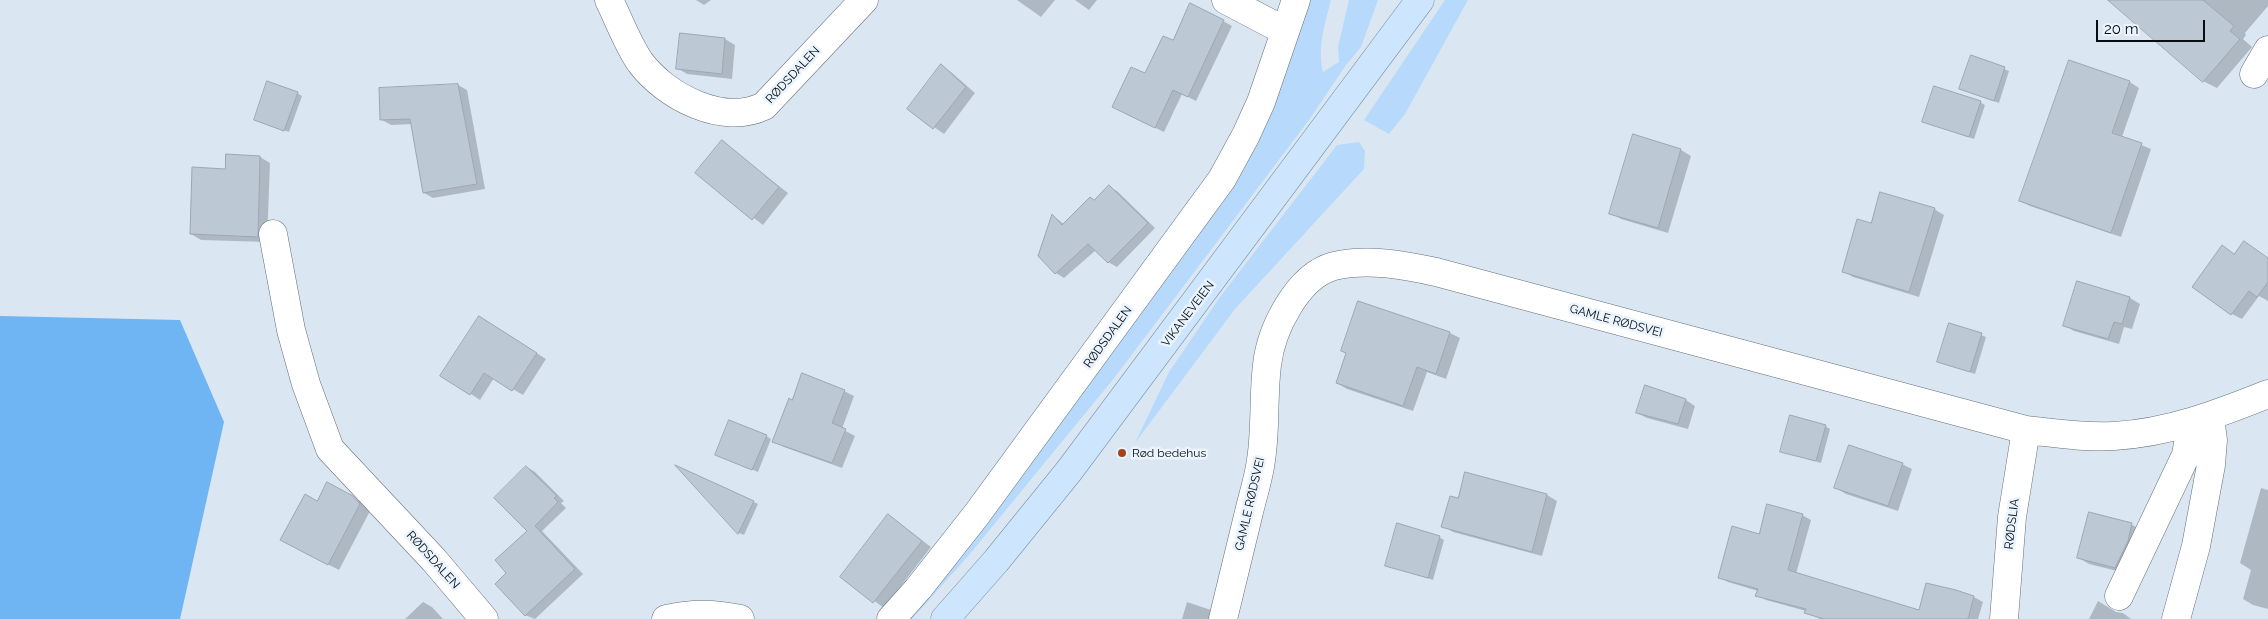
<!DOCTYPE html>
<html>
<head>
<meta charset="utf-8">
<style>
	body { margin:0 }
	#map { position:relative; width:2268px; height:619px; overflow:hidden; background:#dae7f3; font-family:Raleway,sans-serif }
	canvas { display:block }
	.scale { position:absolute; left:2096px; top:20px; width:109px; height:22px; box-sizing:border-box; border:2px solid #090d11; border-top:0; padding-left:6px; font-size:15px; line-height:18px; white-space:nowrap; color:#090d11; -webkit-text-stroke:4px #e9f4fe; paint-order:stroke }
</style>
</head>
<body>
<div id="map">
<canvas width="2268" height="619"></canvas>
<div class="scale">20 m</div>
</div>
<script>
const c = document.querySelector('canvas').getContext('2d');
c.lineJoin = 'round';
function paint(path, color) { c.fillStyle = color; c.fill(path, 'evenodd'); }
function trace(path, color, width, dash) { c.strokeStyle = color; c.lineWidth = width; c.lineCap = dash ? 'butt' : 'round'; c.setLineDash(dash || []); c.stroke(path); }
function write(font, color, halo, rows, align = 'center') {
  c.font = font + ' Raleway,sans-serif'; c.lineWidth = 5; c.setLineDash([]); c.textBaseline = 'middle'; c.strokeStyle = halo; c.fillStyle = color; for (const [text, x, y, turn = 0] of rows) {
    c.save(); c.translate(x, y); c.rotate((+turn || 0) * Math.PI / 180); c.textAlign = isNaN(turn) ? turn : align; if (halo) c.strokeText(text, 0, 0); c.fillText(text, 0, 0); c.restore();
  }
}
const green = new Path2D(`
	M 1308,0 L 1331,0 C 1325,24 1317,48 1323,72 L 1339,62 L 1338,47 L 1349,0 L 1378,0 L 1361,47 L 1346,65 L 1309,120 L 1115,377 L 969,555 L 912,619 L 899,619 L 927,592 L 1105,362 L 1244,169 L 1267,119 Z
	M 1445,0 L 1468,0 L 1405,114 L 1389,134 L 1364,120 Z
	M 1359,142 L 1365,151 L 1364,169 L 1235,309 L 1135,443 L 1169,372 L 1220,297 L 1337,145 Z`);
const forest = new Path2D(`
	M 0,316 L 180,320 L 224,422 L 180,619 L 0,619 Z`);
const shadow = new Path2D(`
	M 696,0 L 711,0 L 704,5 Z
	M 1017,0 L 1055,0 L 1041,17 Z
	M 1075,0 L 1097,0 L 1089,10 Z
	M 2110,0 L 2268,0 L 2268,6 L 2245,33 L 2246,35 L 2243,39 L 2252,47 L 2217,88 L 2203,81 Z
	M 1223,21 L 1232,26 L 1196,101 L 1182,94 L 1164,132 L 1122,112 L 1173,42 Z
	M 681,34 L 725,39 L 735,45 L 732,79 L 687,74 L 677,68 Z
	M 1972,57 L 2009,71 L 1999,103 L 1966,91 Z
	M 2070,62 L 2130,82 L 2139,88 L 2122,137 L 2151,149 L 2121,237 L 2030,206 L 2021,201 Z
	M 941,66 L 951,72 L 975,93 L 944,134 L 908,109 Z
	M 458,85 L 467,90 L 485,189 L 433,198 L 424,193 L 413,124 L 391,125 L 382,120 Z
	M 297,93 L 302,96 L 289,132 L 260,122 Z
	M 1980,102 L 1985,105 L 1974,139 L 1924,122 Z
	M 1634,136 L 1681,150 L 1691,156 L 1668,233 L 1621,219 L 1611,213 Z
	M 722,142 L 788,193 L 763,225 L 696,173 Z
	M 260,157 L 270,163 L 267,242 L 201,240 L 191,234 L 226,170 Z
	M 1109,187 L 1117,191 L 1155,228 L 1117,267 L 1108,262 L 1096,250 L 1064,278 L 1056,273 L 1039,255 L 1052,215 L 1065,225 Z
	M 1934,209 L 1944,215 L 1919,297 L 1853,277 L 1843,271 L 1872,225 Z
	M 2235,255 L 2268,258 L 2268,301 L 2259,296 L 2242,319 L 2232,314 Z
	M 2077,282 L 2130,298 L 2140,304 L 2132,329 L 2124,327 L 2119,344 L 2074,331 L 2064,325 Z
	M 489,323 L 546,359 L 523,395 L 494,378 L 480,400 L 471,394 Z
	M 1450,333 L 1460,338 L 1446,379 L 1427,372 L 1413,411 L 1347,389 L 1337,383 Z
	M 1981,335 L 1986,337 L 1975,374 L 1938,361 Z
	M 844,391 L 854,396 L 842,429 L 855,436 L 842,468 L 784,447 L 774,441 L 793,402 Z
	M 1686,400 L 1695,406 L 1688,429 L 1647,418 L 1637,413 Z
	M 1825,426 L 1830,429 L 1821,463 L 1781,451 Z
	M 766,436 L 771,439 L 758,472 L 721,457 Z
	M 1902,464 L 1912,469 L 1898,511 L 1846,494 L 1836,488 Z
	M 527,467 L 535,472 L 564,501 L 561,503 L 566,508 L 542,531 L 583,574 L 535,619 L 525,615 L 508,573 L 528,531 Z
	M 680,469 L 758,504 L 744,535 L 739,533 Z
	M 1466,473 L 1547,495 L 1557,501 L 1542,556 L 1453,532 L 1443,526 L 1459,500 Z
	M 2261,488 L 2268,490 L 2268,609 L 2253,605 L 2243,599 L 2251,570 L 2240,563 Z
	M 352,497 L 363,503 L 370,511 L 339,570 L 292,546 L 318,502 Z
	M 2090,514 L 2132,525 L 2142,530 L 2125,573 L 2089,564 L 2079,558 Z
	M 888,515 L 931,547 L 884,608 L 841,576 Z
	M 1802,515 L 1811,520 L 1796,574 L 1920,612 L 1974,597 L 1983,602 L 1978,619 L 1820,619 L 1806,611 L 1766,600 L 1757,595 L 1758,591 L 1728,582 L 1719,577 L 1760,535 Z
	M 1439,537 L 1444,540 L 1433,580 L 1387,565 Z
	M 2098,601 L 2116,612 L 2123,613 L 2131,619 L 2089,619 Z
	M 423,602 L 432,607 L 443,619 L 405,619 Z
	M 1187,602 L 1214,611 L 1214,619 L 1182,619 Z`);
const building = new Path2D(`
	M 2108,0 L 2203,0 L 2234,26 L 2230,31 L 2240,39 L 2203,82 Z
	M 1190,3 L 1224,20 L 1188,97 L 1173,90 L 1155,128 L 1112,107 L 1131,67 L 1145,73 L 1163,36 L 1173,40 Z
	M 680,33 L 725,38 L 722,74 L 676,69 Z
	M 1971,55 L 2005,67 L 1994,101 L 1959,89 Z
	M 2069,60 L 2130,81 L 2112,133 L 2142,143 L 2111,233 L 2019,201 Z
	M 941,64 L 966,87 L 933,129 L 907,109 Z
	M 267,81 L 298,92 L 284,131 L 254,120 Z
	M 458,84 L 477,184 L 423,193 L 410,119 L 380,120 L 379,88 Z
	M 1934,86 L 1981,101 L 1969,137 L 1922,122 Z
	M 1633,134 L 1681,149 L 1658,228 L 1609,214 Z
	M 722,140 L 779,187 L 752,220 L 695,173 Z
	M 226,154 L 260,156 L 258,237 L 190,234 L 192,167 L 225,169 Z
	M 1109,185 L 1148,223 L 1108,263 L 1088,244 L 1055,274 L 1038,256 L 1052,214 L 1062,225 L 1090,197 L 1094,200 Z
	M 1880,192 L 1935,208 L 1909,292 L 1842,272 L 1857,219 L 1871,223 Z
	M 2244,241 L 2268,258 L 2268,282 L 2257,297 L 2249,291 L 2231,315 L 2192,287 L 2222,245 L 2234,254 Z
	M 2077,281 L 2130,297 L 2122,324 L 2114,322 L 2108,339 L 2063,326 Z
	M 1358,301 L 1450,332 L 1436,374 L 1417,367 L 1403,406 L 1336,383 L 1346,353 L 1341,351 Z
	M 479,316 L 537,353 L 512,391 L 484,373 L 470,395 L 440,376 Z
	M 1949,323 L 1982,333 L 1970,372 L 1937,362 Z
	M 802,373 L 845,390 L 832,423 L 846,429 L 832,463 L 772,442 L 789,398 L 792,400 Z
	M 1645,385 L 1686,399 L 1678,424 L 1636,413 Z
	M 1790,415 L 1826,425 L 1816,461 L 1780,452 Z
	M 729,420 L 767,435 L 752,470 L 715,455 Z
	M 1849,445 L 1903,463 L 1888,506 L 1834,488 Z
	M 675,465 L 754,501 L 738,534 Z
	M 526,466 L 557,496 L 554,498 L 558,502 L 535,526 L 575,569 L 525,616 L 495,584 L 506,573 L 495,560 L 527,531 L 494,498 Z
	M 1465,472 L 1547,494 L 1532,552 L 1441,527 L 1450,496 L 1458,498 Z
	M 327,482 L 353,496 L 360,504 L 328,565 L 280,540 L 305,494 L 317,501 Z
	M 1767,504 L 1803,514 L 1788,570 L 1919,610 L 1926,583 L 1956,590 L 1974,596 L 1968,619 L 1824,619 L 1804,613 L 1806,609 L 1755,596 L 1758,589 L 1718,578 L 1732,526 L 1759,534 Z
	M 2089,512 L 2132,523 L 2128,541 L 2115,568 L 2077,558 Z
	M 888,514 L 922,541 L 873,603 L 840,577 Z
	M 1397,523 L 1440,536 L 1428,578 L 1385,566 Z`);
const minor = new Path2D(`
	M 609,0 C 619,20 627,43 640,62 C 666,97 723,126 764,106 L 864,0
	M 1226,0 L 1285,31
	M 2254,74 L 2268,50
	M 273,234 L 291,330 L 306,384 L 330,449 L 434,560 L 484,619
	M 2119,596 L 2186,455 L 2189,438 L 2188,423
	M 666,619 C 691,613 714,613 740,619
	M 891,619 L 918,589 L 977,514 L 1222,179 L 1246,135 L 1261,102 L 1296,0
	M 1223,619 C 1232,583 1240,548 1249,512 C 1253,495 1259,477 1261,460 C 1266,429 1263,397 1267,365 C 1271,330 1297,276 1334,266 C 1367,258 1404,265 1436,272 L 2026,430 C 2055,433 2084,438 2114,436 C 2168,433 2218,414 2268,394
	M 2004,619 L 2012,517 L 2026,430
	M 2176,619 L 2196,546 L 2211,465 L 2213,440 L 2210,417`);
const major = new Path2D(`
	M 945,619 L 996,561 L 1069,471 L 1420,0`);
const markers = [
	[1122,453,5,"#a8401e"]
];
const streetNames = [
	["RØDSDALEN",793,75,-47],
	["VIKANEVEIEN",1188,314,-53],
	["GAMLE RØDSVEI",1616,321,15],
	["RØDSDALEN",1108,337,-54],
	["GAMLE RØDSVEI",1250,504,-77],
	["RØDSLIA",2012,524,-83],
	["RØDSDALEN",433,560,48]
];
const poiNames = [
	["Rød bedehus",1132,453]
];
paint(green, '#b7d9fb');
paint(forest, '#6fb4f3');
paint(shadow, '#0003');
paint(building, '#bcc9d5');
trace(building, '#9ba7b3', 1);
trace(minor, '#64707b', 29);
trace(major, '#748fa9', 29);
trace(minor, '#fff', 28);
trace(major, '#cee6fd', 28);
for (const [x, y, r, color] of markers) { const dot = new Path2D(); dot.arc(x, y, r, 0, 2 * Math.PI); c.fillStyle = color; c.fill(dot); trace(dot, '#e9f4fe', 2); }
write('12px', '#090d11', '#e9f4fe', streetNames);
write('12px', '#090d11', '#e9f4fe', poiNames, 'left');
</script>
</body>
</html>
